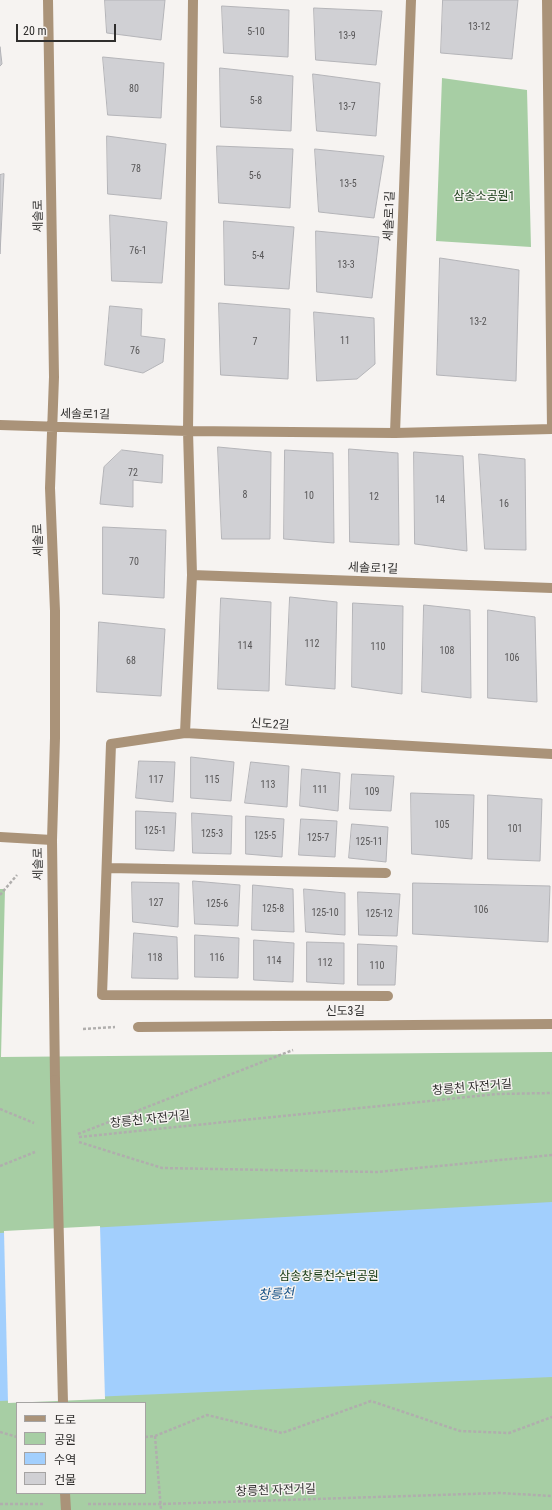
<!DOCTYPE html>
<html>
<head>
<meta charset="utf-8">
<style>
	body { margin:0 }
	#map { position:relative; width:552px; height:1510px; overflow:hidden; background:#f6f3f1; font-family:"Roboto Condensed","Noto Sans KR",sans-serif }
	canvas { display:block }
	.legend { position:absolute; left:16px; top:1402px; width:130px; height:92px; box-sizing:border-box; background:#f6f3f1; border:1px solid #a6a4a3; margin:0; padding:5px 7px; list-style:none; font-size:12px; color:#2f2e2d }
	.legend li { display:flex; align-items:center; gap:8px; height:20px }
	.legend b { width:20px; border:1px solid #a6a4a3 }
	.scale { position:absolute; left:16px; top:24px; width:100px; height:18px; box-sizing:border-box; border:2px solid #2f2e2d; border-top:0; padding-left:5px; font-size:12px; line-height:14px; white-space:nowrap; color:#2f2e2d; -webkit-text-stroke:3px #f6f3f1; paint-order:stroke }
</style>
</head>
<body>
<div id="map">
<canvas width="552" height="1510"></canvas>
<ul class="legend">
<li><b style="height:5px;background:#aa9379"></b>도로</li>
<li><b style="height:11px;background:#a7cea4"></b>공원</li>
<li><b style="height:11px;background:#a2cffd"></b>수역</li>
<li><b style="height:11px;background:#d0d0d4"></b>건물</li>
</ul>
<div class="scale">20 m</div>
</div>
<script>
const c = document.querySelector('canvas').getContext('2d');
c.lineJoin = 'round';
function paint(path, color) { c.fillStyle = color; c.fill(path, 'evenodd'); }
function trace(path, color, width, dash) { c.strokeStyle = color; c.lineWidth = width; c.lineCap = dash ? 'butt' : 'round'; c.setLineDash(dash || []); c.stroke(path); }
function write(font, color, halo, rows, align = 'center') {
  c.font = font + ' "Roboto Condensed","Noto Sans KR",sans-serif'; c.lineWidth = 3; c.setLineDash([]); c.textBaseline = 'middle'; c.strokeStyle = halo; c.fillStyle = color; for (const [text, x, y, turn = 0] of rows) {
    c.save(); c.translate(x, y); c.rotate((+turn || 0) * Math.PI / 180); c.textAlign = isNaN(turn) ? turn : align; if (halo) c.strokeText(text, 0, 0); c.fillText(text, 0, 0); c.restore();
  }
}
const green = new Path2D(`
	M 442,78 L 527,90 L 531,247 L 436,241 Z
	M 0,889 L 5,889 L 1,1057 L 552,1052 L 552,1510 L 0,1510 ZM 17,1403 L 145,1403 L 145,1493 L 17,1493 Z`);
const water = new Path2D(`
	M 552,1202 L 552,1377 L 0,1401 L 0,1233 Z`);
const pier = new Path2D(`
	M 100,1226 L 105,1399 L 8,1403 L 4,1231 Z`);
const building = new Path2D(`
	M 105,0 L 165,0 L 161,40 L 107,33 Z
	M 443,0 L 518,0 L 512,59 L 441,53 Z
	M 222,6 L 289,10 L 288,57 L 224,53 Z
	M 314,8 L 382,11 L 376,65 L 316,60 Z
	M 0,47 L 2,64 L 0,66 Z
	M 103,57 L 164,63 L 161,118 L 108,115 Z
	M 220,68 L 293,76 L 291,131 L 221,127 Z
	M 313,74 L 380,83 L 376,136 L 317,131 Z
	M 107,136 L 166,144 L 161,199 L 108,194 Z
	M 217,146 L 293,149 L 290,208 L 219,203 Z
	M 315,149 L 384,156 L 374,218 L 319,212 Z
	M 4,174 L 0,254 L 0,175 Z
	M 110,215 L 167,222 L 162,283 L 112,281 Z
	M 224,221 L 294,227 L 289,289 L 225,285 Z
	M 316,231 L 379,237 L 372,298 L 317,292 Z
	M 440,258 L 519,270 L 516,381 L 437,375 Z
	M 219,303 L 290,309 L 288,379 L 221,375 Z
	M 110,306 L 142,309 L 141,336 L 165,339 L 163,362 L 143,373 L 105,365 Z
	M 314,312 L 374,318 L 375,364 L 357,379 L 317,381 Z
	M 218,447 L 271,452 L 270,539 L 222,539 Z
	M 349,449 L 398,453 L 399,545 L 350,542 Z
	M 122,450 L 163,455 L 162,483 L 133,480 L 133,507 L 100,504 L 104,467 Z
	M 285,450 L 333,453 L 334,543 L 284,539 Z
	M 414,452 L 463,456 L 467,551 L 415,544 Z
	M 479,454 L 525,459 L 526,550 L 485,549 Z
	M 103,527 L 166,530 L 164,598 L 103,594 Z
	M 290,597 L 337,602 L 335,689 L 286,685 Z
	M 221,598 L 271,602 L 269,691 L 218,689 Z
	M 353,603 L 403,606 L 402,694 L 352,687 Z
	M 424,605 L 470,610 L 471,698 L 422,692 Z
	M 488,610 L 535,617 L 537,702 L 488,698 Z
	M 99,622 L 165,629 L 161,696 L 97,692 Z
	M 191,757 L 234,762 L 231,801 L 191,798 Z
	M 139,761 L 175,762 L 173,802 L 136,798 Z
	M 251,762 L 289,766 L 287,807 L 245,803 Z
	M 302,769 L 340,773 L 338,811 L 300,806 Z
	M 352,774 L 394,776 L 391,811 L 350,809 Z
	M 411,793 L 474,795 L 472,859 L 412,854 Z
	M 488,795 L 542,799 L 540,861 L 488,859 Z
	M 136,811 L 176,813 L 174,851 L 136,849 Z
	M 192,813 L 232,816 L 231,854 L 193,853 Z
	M 246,816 L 284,819 L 282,857 L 246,854 Z
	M 301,819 L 337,821 L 335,857 L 299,855 Z
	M 352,824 L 388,827 L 386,862 L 349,858 Z
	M 193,881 L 240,885 L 238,926 L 195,924 Z
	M 132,882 L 179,883 L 178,927 L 133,922 Z
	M 413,883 L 550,886 L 548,942 L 413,934 Z
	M 253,885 L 293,889 L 294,932 L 252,930 Z
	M 304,889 L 345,893 L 345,935 L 306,932 Z
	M 358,892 L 400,894 L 397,936 L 359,935 Z
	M 134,933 L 177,937 L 178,979 L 132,978 Z
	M 195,935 L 239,938 L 238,978 L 195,977 Z
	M 254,940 L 294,943 L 293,982 L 254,980 Z
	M 307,942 L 344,943 L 344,984 L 307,982 Z
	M 358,944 L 397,946 L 395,985 L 358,985 Z`);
const path = new Path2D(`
	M 0,895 L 17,875
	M 83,1029 L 115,1027
	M 0,1109 L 34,1123
	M 78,1134 L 293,1050
	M 79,1137 L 497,1094 L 552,1093
	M 79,1142 L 162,1168 L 377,1172 L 552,1155
	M 0,1166 L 35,1152
	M 0,1432 L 17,1437
	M 155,1436 L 161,1510
	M 145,1437 L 155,1436 L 207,1415 L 282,1433 L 371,1401 L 460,1431 L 509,1433 L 552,1417
	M 0,1504 L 43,1504
	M 88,1504 L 161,1504 L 500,1493 L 552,1496`);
const minor = new Path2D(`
	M 48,0 L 54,377 L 50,488 L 55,611 L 55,738 L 52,840 L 55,1080
	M 547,0 L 552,429
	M 0,425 L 188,431 L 395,433 L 552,429
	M 395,433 L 411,0
	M 192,575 L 552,588
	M 185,733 L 192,575 L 188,431 L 193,0
	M 0,837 L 52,840
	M 107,868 L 386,873
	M 388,996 L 102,995 L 111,744 L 185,733 L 552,754
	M 138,1027 L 552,1024`);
const minorBridge = new Path2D(`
	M 55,1080 L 63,1403
	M 65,1493 L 66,1510`);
const numberNames = [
	["13-12",479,27],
	["5-10",256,32],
	["13-9",347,36],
	["80",134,89],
	["5-8",256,101],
	["13-7",347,107],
	["78",136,169],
	["5-6",255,176],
	["13-5",348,184],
	["76-1",138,251],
	["5-4",258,256],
	["13-3",346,265],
	["13-2",478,322],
	["11",345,341],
	["7",255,342],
	["76",135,351],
	["72",133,473],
	["8",245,495],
	["10",309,496],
	["12",374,497],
	["14",440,500],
	["16",504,504],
	["70",134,562],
	["112",312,644],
	["114",245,646],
	["110",378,647],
	["108",447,651],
	["106",512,658],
	["68",131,661],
	["117",156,780],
	["115",212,780],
	["113",268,785],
	["111",320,790],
	["109",372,792],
	["105",442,825],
	["101",515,829],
	["125-1",155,831],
	["125-3",212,834],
	["125-5",265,836],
	["125-7",318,838],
	["125-11",369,842],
	["127",156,903],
	["125-6",217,904],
	["125-8",273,909],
	["106",481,910],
	["125-10",325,913],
	["125-12",379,914],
	["118",155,958],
	["116",217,958],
	["114",274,961],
	["112",325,963],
	["110",377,966]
];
const parkNames = [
	["삼송소공원1",484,197],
	["삼송창릉천수변공원",329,1277]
];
const streetNames = [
	["세솔로",39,216,-91],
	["세솔로1길",390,216,-88],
	["세솔로1길",85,415,1],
	["세솔로",39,540,-92],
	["세솔로1길",373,569,2],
	["신도2길",270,725,3],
	["세솔로",39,864,-91],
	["신도3길",345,1012],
	["창릉천 자전거길",472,1088,-5],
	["창릉천 자전거길",150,1120,-6],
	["창릉천 자전거길",276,1491,-2]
];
const waterNames = [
	["창릉천",276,1295,-3]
];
paint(green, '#a7cea4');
paint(water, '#a2cffd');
paint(pier, '#f6f3f1');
paint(building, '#d0d0d4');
trace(building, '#b4b4b8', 1);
trace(path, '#b0aead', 2.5, [3, 2]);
trace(minor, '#aa9379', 10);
trace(minorBridge, '#aa9379', 10);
write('10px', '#575657', null, numberNames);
write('12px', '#0f350e', '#f6f3f1', parkNames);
write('12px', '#2f2e2d', '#f6f3f1', streetNames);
write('italic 13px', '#165186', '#f6f3f1', waterNames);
</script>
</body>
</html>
